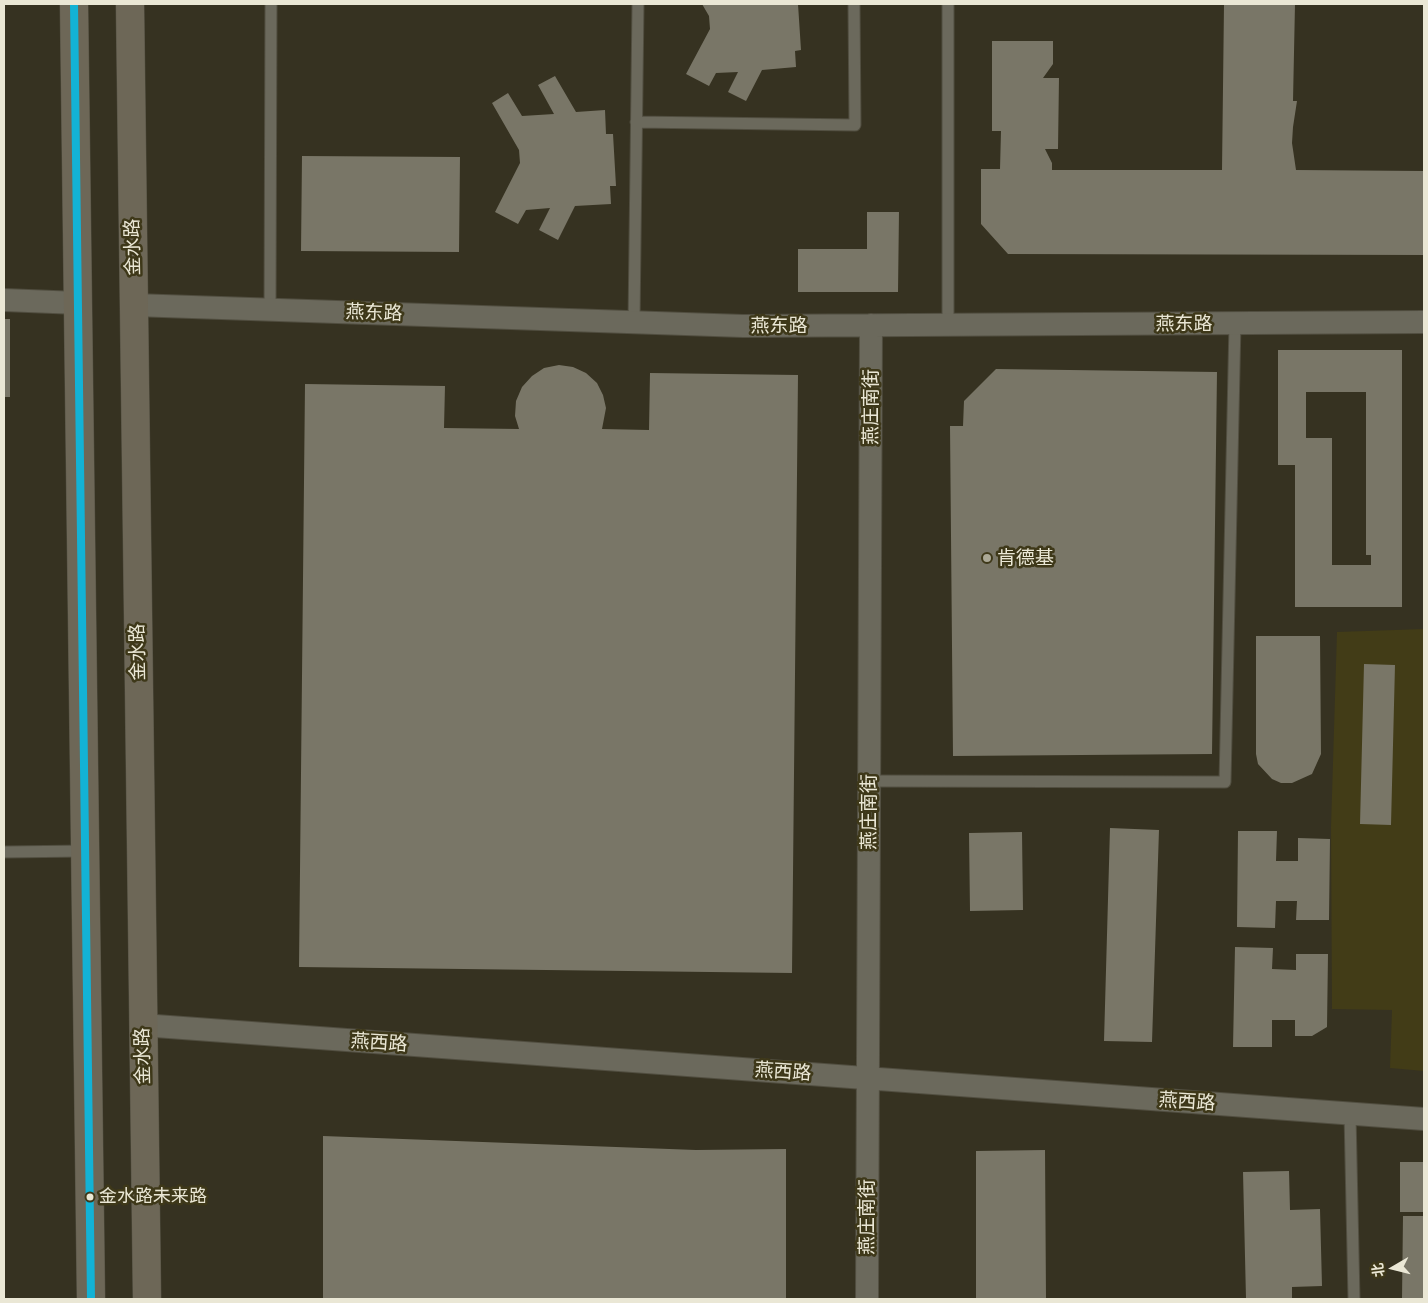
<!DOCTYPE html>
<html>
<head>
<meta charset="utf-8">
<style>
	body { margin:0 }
	#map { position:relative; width:1428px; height:1303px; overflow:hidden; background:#363221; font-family:Mulish,"Noto Sans SC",sans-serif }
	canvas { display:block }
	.frame { position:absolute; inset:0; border:5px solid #eae7d5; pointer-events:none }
	.north { position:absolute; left:1368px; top:1243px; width:50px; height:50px; -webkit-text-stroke:4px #3e3819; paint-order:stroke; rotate:262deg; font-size:14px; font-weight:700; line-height:20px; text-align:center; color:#eae7d5 }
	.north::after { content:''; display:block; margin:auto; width:18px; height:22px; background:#eae7d5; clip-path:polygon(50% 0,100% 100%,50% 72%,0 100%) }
</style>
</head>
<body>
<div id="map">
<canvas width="1428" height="1303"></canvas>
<div class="frame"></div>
<div class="north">北</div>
</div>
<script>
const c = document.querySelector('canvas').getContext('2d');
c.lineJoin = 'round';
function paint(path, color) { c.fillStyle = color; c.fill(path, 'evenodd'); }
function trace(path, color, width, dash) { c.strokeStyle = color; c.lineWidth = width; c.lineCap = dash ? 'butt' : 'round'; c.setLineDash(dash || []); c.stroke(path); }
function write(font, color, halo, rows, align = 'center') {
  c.font = font + ' Mulish,"Noto Sans SC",sans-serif'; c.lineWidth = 5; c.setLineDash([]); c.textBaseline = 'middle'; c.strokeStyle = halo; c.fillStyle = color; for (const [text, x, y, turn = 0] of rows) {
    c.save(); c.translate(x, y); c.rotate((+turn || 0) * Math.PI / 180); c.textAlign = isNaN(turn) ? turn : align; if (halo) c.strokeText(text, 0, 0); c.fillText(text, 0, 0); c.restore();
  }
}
const built = new Path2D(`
	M 1424,629 L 1424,1071 L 1390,1068 L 1392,1010 L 1332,1009 L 1331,827 L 1337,632 Z`);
const building = new Path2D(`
	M 702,4 L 798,4 L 801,50 L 795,51 L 796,67 L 762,70 L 746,101 L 728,92 L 738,72 L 716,73 L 709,86 L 686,74 L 710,29 L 709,16 Z
	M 1224,4 L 1295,4 L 1293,101 L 1297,101 L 1293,127 L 1292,143 L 1296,170 L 1424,171 L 1424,255 L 1008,254 L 981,224 L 981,169 L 1000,169 L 1001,131 L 992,131 L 992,41 L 1053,41 L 1053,64 L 1043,78 L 1059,78 L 1058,149 L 1045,149 L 1052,163 L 1052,170 L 1222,170 Z
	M 555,76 L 576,112 L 605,110 L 606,134 L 613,134 L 616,186 L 610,186 L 611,204 L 575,206 L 558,240 L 539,230 L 550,208 L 526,210 L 518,224 L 495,212 L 520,163 L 519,150 L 492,103 L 508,93 L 522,116 L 554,114 L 538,85 Z
	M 302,156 L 460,157 L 459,252 L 301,251 Z
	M 867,212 L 899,212 L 898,292 L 798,292 L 798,249 L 867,249 Z
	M 4,319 L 10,319 L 10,397 L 4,397 Z
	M 1278,350 L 1402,350 L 1402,607 L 1295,607 L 1295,465 L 1278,465 ZM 1306,392 L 1366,392 L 1366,555 L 1371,555 L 1371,565 L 1332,565 L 1332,438 L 1306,438 Z
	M 559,365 L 573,367 L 586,373 L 597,383 L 603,395 L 606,408 L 602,429 L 649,430 L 650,373 L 798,375 L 792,973 L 299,967 L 305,384 L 445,386 L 444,428 L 519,429 L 515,416 L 516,401 L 522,387 L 532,376 L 544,368 Z
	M 996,369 L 1217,372 L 1212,754 L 953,756 L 950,426 L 963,426 L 964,401 Z
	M 1256,636 L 1320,636 L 1321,754 L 1312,774 L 1292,783 L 1281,783 L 1272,779 L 1258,764 L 1256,754 Z
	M 1364,664 L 1395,665 L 1391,825 L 1360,824 Z
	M 1110,828 L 1159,830 L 1152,1042 L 1104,1041 Z
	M 1238,831 L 1277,831 L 1276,861 L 1298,861 L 1298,838 L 1330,839 L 1329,920 L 1296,920 L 1297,901 L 1276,901 L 1275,928 L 1237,927 Z
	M 1022,832 L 1023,910 L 970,911 L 969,833 Z
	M 1235,947 L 1273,948 L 1272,969 L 1296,970 L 1296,954 L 1328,954 L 1327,1027 L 1312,1036 L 1295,1036 L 1295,1020 L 1272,1020 L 1272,1047 L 1233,1047 Z
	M 323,1136 L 696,1150 L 786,1149 L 786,1299 L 323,1299 Z
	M 1045,1150 L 1046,1299 L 976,1299 L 976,1151 Z
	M 1400,1162 L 1424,1162 L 1424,1212 L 1400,1212 Z
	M 1289,1171 L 1290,1210 L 1320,1209 L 1322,1286 L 1292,1287 L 1292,1299 L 1246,1299 L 1243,1172 Z
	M 1403,1216 L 1424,1216 L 1424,1299 L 1402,1299 Z`);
const service = new Path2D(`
	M 948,4 L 948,325
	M 636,122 L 855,125 L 854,4
	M 270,310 L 271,4
	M 634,322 L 638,4
	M 870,781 L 1225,782 L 1235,323
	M 4,852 L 85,851
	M 1350,1114 L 1354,1299`);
const minor = new Path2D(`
	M 4,300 L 78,303
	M 134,305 L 743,326 L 1424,322
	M 142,1025 L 1424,1119
	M 867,1299 L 871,325`);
const primary = new Path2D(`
	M 74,4 L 91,1299
	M 130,4 L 147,1299`);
const bus1 = new Path2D(`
	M 74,4 L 91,1299`);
const markers = [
	[987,558,5,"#aba896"],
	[90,1197,4.5,"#eae7d5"]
];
const busNames = [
	["金水路未来路",99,1197]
];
const streetNames = [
	["金水路",133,247,-91],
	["燕东路",374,313,2],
	["燕东路",1184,324],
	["燕东路",779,326],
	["燕庄南街",871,407,-90],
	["金水路",138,652,-91],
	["燕庄南街",869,812,-90],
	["燕西路",379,1043,4],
	["金水路",143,1056,-91],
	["燕西路",783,1072,4],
	["燕西路",1187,1102,4],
	["燕庄南街",867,1217,-90]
];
const poiNames = [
	["肯德基",997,558]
];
paint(built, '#423c17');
paint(building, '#797667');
trace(service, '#514e40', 13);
trace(minor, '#514e40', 24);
trace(primary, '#514e40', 29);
trace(service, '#6b695c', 11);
trace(minor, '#6b695c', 22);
trace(primary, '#6d6757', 28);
trace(bus1, '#13b2d5', 8);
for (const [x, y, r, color] of markers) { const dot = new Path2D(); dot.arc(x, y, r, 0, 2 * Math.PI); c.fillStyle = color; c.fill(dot); trace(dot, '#3e3819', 2); }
write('18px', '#eae7d5', '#3e3819', busNames, 'left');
write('19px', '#eae7d5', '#3e3819', streetNames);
write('19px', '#eae7d5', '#3e3819', poiNames, 'left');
</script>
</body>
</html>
